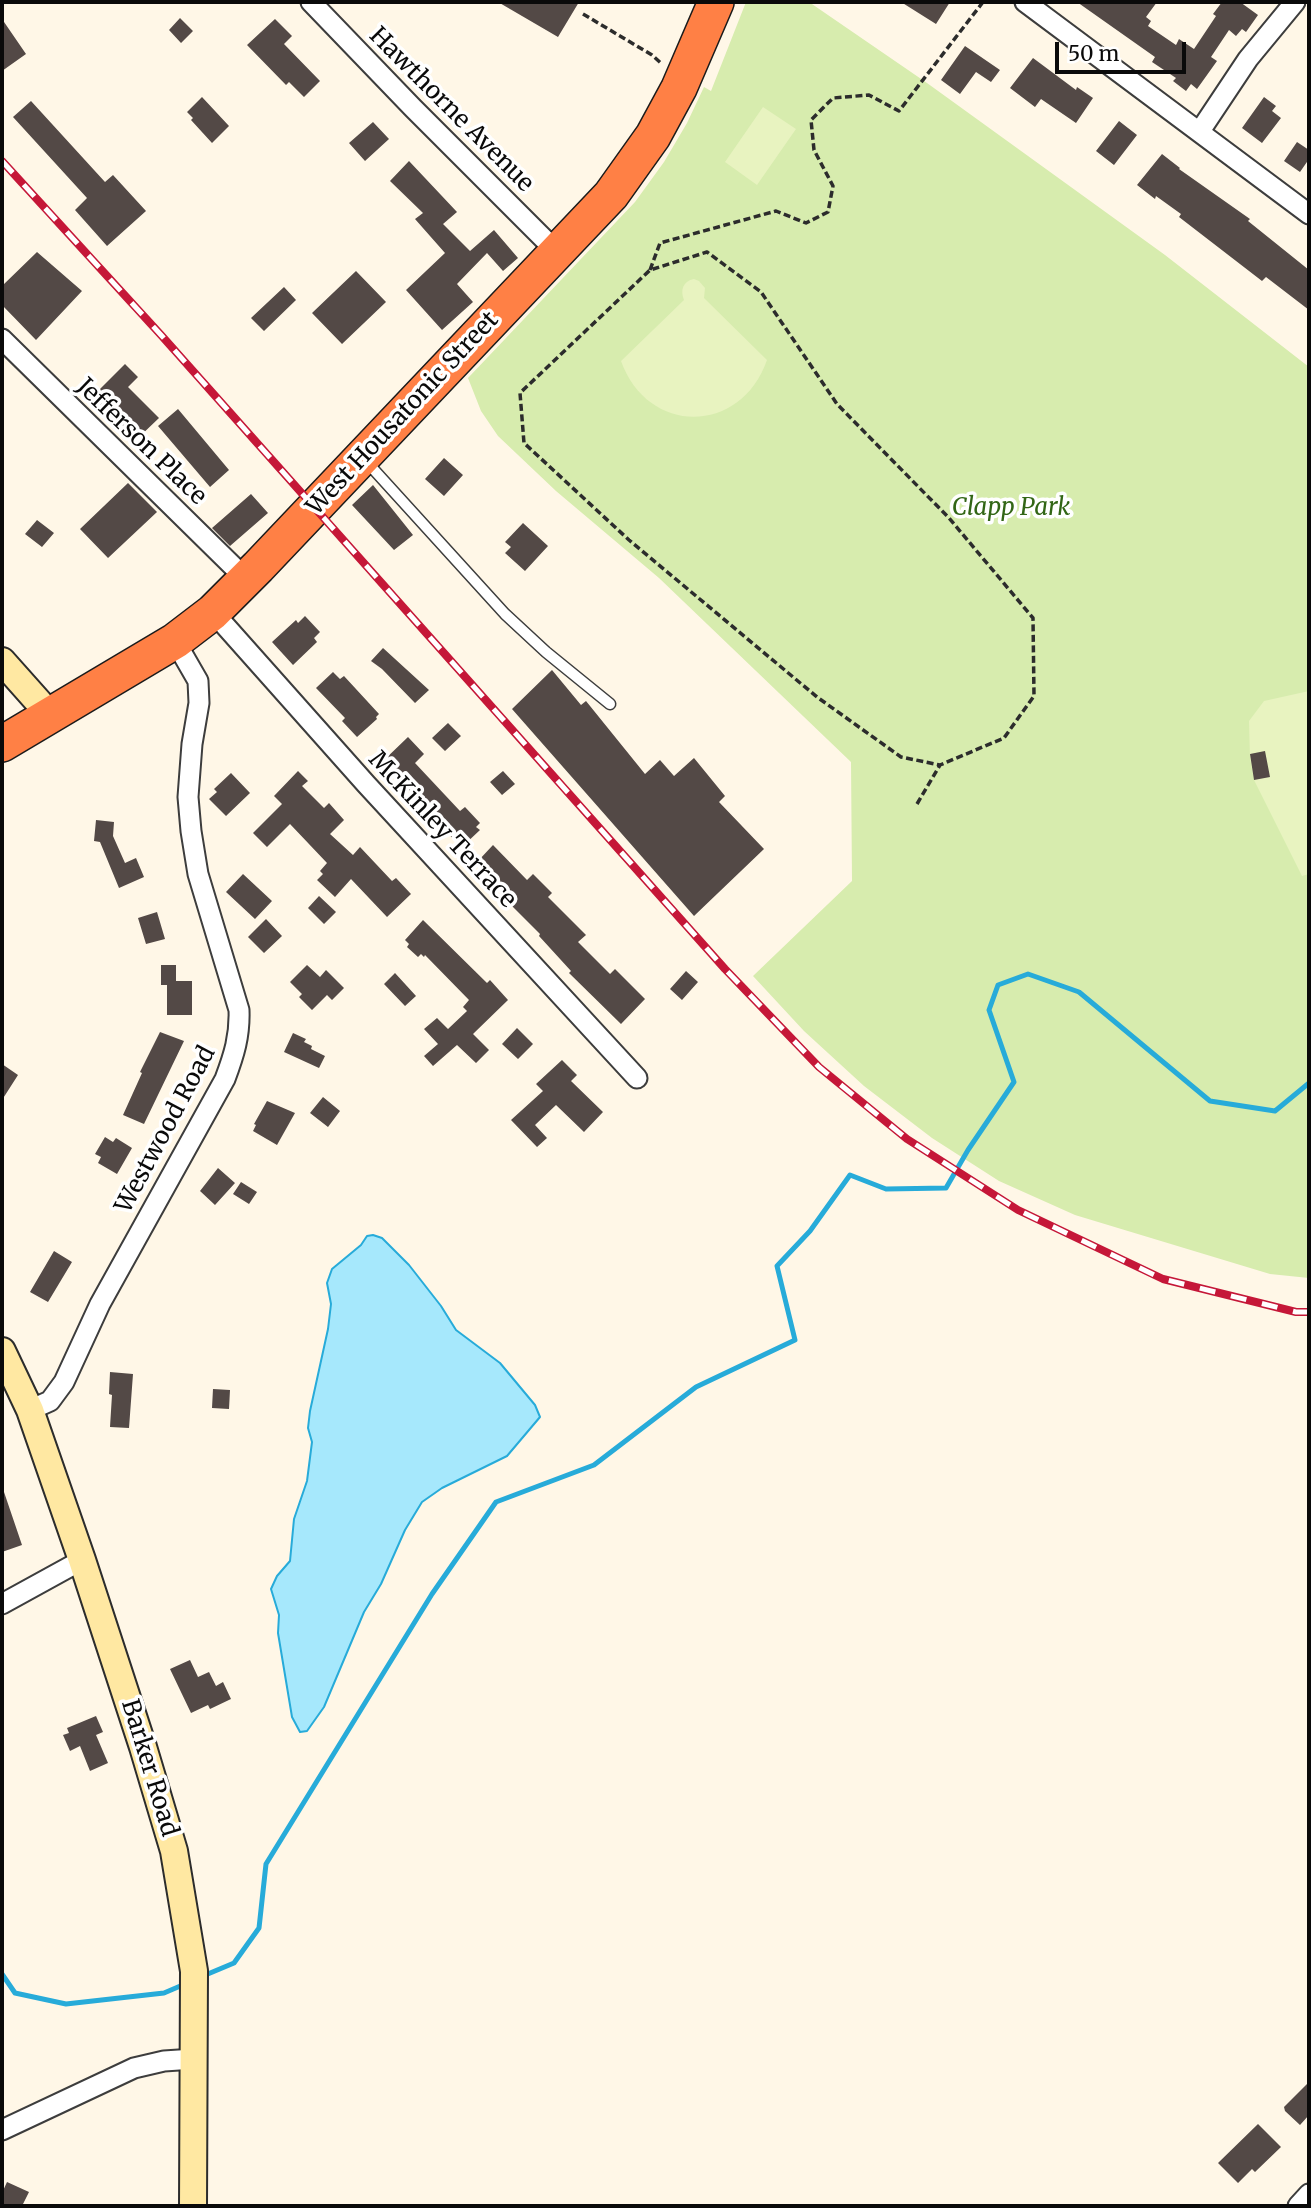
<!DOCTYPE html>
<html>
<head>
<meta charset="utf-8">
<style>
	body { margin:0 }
	#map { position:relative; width:1311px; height:2208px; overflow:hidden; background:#fff7e7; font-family:Merriweather,serif }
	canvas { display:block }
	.frame { position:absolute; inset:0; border:4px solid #0a0a0a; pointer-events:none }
	.scale { position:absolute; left:1055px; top:42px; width:131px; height:32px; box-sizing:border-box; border:4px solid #0a0a0a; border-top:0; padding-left:9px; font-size:21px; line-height:24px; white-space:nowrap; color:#0a0a0a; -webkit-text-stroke:5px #fff; paint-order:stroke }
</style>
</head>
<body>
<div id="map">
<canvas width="1311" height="2208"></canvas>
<div class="frame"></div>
<div class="scale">50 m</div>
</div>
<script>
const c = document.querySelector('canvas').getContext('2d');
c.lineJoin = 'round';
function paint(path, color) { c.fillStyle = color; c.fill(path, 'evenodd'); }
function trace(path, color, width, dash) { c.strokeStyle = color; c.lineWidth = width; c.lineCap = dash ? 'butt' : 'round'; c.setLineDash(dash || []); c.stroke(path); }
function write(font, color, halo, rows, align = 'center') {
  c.font = font + ' Merriweather,serif'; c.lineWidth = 7; c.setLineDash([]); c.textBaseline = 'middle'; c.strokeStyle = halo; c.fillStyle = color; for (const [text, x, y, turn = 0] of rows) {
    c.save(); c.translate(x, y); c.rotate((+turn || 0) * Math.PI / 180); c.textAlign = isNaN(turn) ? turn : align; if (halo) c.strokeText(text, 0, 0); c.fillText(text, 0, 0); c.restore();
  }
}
const green = new Path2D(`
	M 746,2 L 809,2 L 927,83 L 1165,255 L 1309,367 L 1309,1278 L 1270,1274 L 1075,1215 L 999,1181 L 932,1138 L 864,1086 L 804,1031 L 753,976 L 852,881 L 851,762 L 659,578 L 556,491 L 498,436 L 481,411 L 468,378 L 635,202 L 664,162 L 687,123 L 704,87 L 711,91 Z`);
const pitch = new Path2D(`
	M 763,107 L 796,129 L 757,185 L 725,162 Z
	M 694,279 L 699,281 L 705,288 L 704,298 L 767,360 C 741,435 648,436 621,361 L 684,300 C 680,290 683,281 694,279 Z
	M 1309,691 L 1309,874 L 1302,876 L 1254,780 L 1250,758 L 1249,721 L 1264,701 Z`);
const water = new Path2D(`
	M 373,1235 L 382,1238 L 409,1265 L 441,1306 L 456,1330 L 500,1363 L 535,1405 L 540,1417 L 507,1456 L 442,1488 L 422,1502 L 405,1530 L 381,1584 L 364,1612 L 324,1707 L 307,1731 L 300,1732 L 292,1717 L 278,1633 L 279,1615 L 271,1589 L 277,1576 L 290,1561 L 294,1519 L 307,1481 L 312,1442 L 308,1428 L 310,1411 L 328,1329 L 331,1304 L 327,1283 L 332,1269 L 361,1245 L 367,1236 Z`);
const stream = new Path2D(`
	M 2,1974 L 15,1993 L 66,2004 L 164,1993 L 185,1984
	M 203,1976 L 234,1963 L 259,1928 L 266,1864 L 432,1594 L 496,1502 L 594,1465 L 696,1387 L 795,1340 L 777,1266 L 810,1231 L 850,1175 L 886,1189 L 946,1188 L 968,1150 L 1014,1082 L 989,1010 L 998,985 L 1028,974 L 1079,992 L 1210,1101 L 1275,1111 L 1309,1083`);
const building = new Path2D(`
	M 498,2 L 579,2 L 558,37 Z
	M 901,2 L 950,2 L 936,24 Z
	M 1077,2 L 1157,2 L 1146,17 L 1151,21 L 1148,26 L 1176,45 L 1179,39 L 1194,49 L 1216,16 L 1213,14 L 1222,2 L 1240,2 L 1258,15 L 1246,32 L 1242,29 L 1236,36 L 1229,30 L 1211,57 L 1217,61 L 1197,89 L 1191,84 L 1186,91 L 1173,81 L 1176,78 L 1152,62 L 1155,57 Z
	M 180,18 L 193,31 L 181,43 L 169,30 Z
	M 2,19 L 26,54 L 2,71 Z
	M 275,19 L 292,36 L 284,44 L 320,81 L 304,97 L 289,82 L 286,85 L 247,45 Z
	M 965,46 L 1000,70 L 991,82 L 976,72 L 960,94 L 941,80 Z
	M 1033,58 L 1076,90 L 1077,87 L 1093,98 L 1076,123 L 1041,99 L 1035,107 L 1010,88 Z
	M 202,97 L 229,126 L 212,143 L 191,120 L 193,118 L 187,112 Z
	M 1264,97 L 1276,106 L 1272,111 L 1281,118 L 1262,143 L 1242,128 Z
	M 31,101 L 105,182 L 113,175 L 146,211 L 107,246 L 75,210 L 87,198 L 13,117 Z
	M 1119,121 L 1137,135 L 1114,165 L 1096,151 Z
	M 373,122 L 389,139 L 365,161 L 349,143 Z
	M 1297,142 L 1309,150 L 1309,159 L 1300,172 L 1284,161 Z
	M 1162,154 L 1180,168 L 1179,169 L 1250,219 L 1248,221 L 1309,270 L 1309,310 L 1266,277 L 1262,281 L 1179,217 L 1181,214 L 1156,196 L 1155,199 L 1137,185 Z
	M 409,161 L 457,212 L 443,224 L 470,251 L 494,230 L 518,258 L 503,271 L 487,253 L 457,284 L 473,302 L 442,330 L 406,290 L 445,253 L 415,219 L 423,213 L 390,181 Z
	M 37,252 L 82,291 L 36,340 L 2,305 L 2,286 Z
	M 356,271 L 386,302 L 342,344 L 312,313 Z
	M 284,287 L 296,300 L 264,331 L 251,318 Z
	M 125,364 L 138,377 L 128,387 L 159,418 L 136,440 L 92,397 Z
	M 178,409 L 229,470 L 210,487 L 158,426 Z
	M 444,458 L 463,475 L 444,496 L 425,479 Z
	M 128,483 L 157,512 L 108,558 L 80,529 Z
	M 373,485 L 413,535 L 394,550 L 352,505 Z
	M 251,494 L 268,513 L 230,546 L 212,528 Z
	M 37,520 L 54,533 L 42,547 L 25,534 Z
	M 523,523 L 548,546 L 525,571 L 505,553 L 511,547 L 505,542 Z
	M 305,616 L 320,632 L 314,638 L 317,642 L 293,665 L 272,642 L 296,620 L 298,623 Z
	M 383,648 L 429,690 L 415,703 L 382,669 L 371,661 Z
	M 552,670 L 581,705 L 586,701 L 645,774 L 660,760 L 674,776 L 694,758 L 725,796 L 719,802 L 764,849 L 694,916 L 512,709 Z
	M 333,672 L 340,679 L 344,676 L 379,714 L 376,717 L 377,719 L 357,737 L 342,721 L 345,718 L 316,688 Z
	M 448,723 L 461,736 L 445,751 L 432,738 Z
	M 408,737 L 424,754 L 415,763 L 460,811 L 465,807 L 480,823 L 476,827 L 480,830 L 463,846 L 461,843 L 459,845 L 432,816 L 431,818 L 410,796 L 412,793 L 382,762 Z
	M 1265,751 L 1270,777 L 1254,780 L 1250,754 Z
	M 298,771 L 308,781 L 302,786 L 324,808 L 329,803 L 344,820 L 330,834 L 353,855 L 360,847 L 392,881 L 396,878 L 411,894 L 387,917 L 351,879 L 335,897 L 317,880 L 323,874 L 320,871 L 327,863 L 290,824 L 267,847 L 253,833 L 282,804 L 274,796 Z
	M 503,771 L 515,784 L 502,795 L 490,782 Z
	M 231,773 L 250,793 L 226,816 L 209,799 L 217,792 L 214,789 Z
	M 96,820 L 114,822 L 113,836 L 125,863 L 136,858 L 144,877 L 119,888 L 100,842 L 94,841 Z
	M 493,845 L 527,880 L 533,874 L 552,893 L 548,897 L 586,935 L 578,942 L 610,974 L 615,969 L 645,999 L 621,1024 L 569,973 L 571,971 L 539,936 L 540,934 L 507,901 L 512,896 L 478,861 Z
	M 243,874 L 272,901 L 255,919 L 226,892 Z
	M 319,896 L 336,912 L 324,924 L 308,908 Z
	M 157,912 L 165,939 L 146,944 L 138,918 Z
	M 266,919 L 282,936 L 264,953 L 248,937 Z
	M 423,920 L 487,983 L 490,980 L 508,1000 L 473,1034 L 489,1050 L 476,1063 L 457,1045 L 433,1066 L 424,1056 L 438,1044 L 424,1029 L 437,1018 L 448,1029 L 467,1011 L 463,1007 L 469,1000 L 425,955 L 424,957 L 421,954 L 418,957 L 407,947 L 409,944 L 405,940 Z
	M 161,965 L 176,965 L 176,981 L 192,981 L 192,1015 L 167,1015 L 167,985 L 161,985 Z
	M 307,965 L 320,977 L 326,970 L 344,988 L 332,1000 L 327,995 L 312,1010 L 299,997 L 302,994 L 290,982 Z
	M 686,971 L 698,982 L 682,1000 L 670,989 Z
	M 395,973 L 416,996 L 405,1006 L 384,984 Z
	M 517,1028 L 533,1044 L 518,1059 L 502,1044 Z
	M 160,1032 L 184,1041 L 144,1124 L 123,1115 L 142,1073 L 140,1072 Z
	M 293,1033 L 306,1039 L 304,1042 L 312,1046 L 311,1049 L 325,1056 L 319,1068 L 284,1052 Z
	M 562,1060 L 577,1075 L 571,1081 L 603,1112 L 584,1132 L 556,1105 L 535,1125 L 547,1138 L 537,1147 L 511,1120 L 543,1091 L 536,1084 Z
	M 2,1064 L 18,1075 L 2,1100 Z
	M 323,1097 L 340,1111 L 328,1127 L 310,1113 Z
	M 267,1101 L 295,1113 L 277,1145 L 253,1131 L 256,1125 L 254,1124 Z
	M 105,1137 L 113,1142 L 116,1138 L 132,1148 L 117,1174 L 98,1163 L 101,1157 L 95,1154 Z
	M 218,1168 L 235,1183 L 215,1205 L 200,1191 Z
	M 241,1182 L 257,1192 L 249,1204 L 233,1194 Z
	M 54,1251 L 72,1262 L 48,1302 L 30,1292 Z
	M 110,1372 L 133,1374 L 129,1428 L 110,1427 L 112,1395 L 109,1394 Z
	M 213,1389 L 230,1390 L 229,1409 L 212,1408 Z
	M 4,1492 L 22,1545 L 2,1552 L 2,1493 Z
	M 190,1660 L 198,1677 L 209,1672 L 216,1686 L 223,1682 L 231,1699 L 210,1709 L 208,1705 L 191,1713 L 170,1669 Z
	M 96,1716 L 103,1732 L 96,1735 L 108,1763 L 90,1771 L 80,1746 L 70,1751 L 63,1735 L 69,1733 L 67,1728 Z
	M 1309,2082 L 1309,2115 L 1300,2125 L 1285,2111 L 1284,2107 Z
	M 1258,2124 L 1281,2147 L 1255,2172 L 1252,2169 L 1238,2183 L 1218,2163 Z
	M 7,2182 L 29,2192 L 22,2206 L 2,2206 L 2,2193 Z`);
const path = new Path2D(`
	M 583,14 L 652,55 L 662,64
	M 650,270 L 660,243 L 776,211 L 806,223 L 828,212 L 833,186 L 814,150 L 811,120 L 833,98 L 869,95 L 899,111 L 983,2
	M 917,804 L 940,765 L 1004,738 L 1034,696 L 1033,618 L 949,518 L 837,404 L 761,292 L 707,252 L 650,270 L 520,393 L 524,443 L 629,540 L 817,697 L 901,757 L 940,765`);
const lane = new Path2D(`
	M 365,460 L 505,614 L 546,652 L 610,704`);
const street = new Path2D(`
	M 311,2 L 413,108 L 557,252
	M 1025,2 L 1309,214
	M 1200,131 L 1248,59 L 1295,2
	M 2,339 L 246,579
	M 213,612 L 366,784 L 637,1078
	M 30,1410 L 50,1401 L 64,1382 L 100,1304 L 225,1079 C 234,1055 240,1036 239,1010 L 198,874 L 191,831 L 188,797 L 192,744 L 199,703 L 198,681 L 175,641
	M 2,1604 L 82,1560
	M 2,2130 L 134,2068 L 164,2061 L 194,2059
	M 1298,2206 L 1309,2194`);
const secondary = new Path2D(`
	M 2,661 L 51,716
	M 2,1351 L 30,1410 L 82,1560 L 143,1747 L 174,1851 L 194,1971 L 193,2206`);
const highway = new Path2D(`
	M 2,744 L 175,641 L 213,612 L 258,567 L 611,195 L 653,136 L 679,88 L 716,2`);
const rail = new Path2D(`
	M 2,161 L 161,335 L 725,969 L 819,1067 L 907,1139 L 1018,1210 L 1163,1279 L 1296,1312 L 1309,1312`);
const streetNames = [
	["Hawthorne Avenue",451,110,45],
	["West Housatonic Street",403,414,-47],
	["Jefferson Place",141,442,44],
	["McKinley Terrace",442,830,47],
	["Westwood Road",166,1130,-62],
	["Barker Road",149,1768,73]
];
const parkNames = [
	["Clapp Park",1011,508]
];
paint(green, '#d7ecae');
paint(pitch, '#e8f3c0');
paint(water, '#a6e8fc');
trace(water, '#27abd9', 2);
trace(stream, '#27abd9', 5);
paint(building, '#534946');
trace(lane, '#3d3d3d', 13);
trace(street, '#3d3d3d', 23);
trace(secondary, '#2c2c2c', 30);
trace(highway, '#1b1b1b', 38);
trace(path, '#2c2c2c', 3.5, [7, 3.5]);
trace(lane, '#fff', 10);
trace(street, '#fff', 19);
trace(secondary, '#ffe8a2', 26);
trace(highway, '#ff8045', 35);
trace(rail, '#c51738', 8);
trace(rail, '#fff', 5, [16]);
write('24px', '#0a0a0a', '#fff', streetNames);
write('italic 24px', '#326616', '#fff', parkNames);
</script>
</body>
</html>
